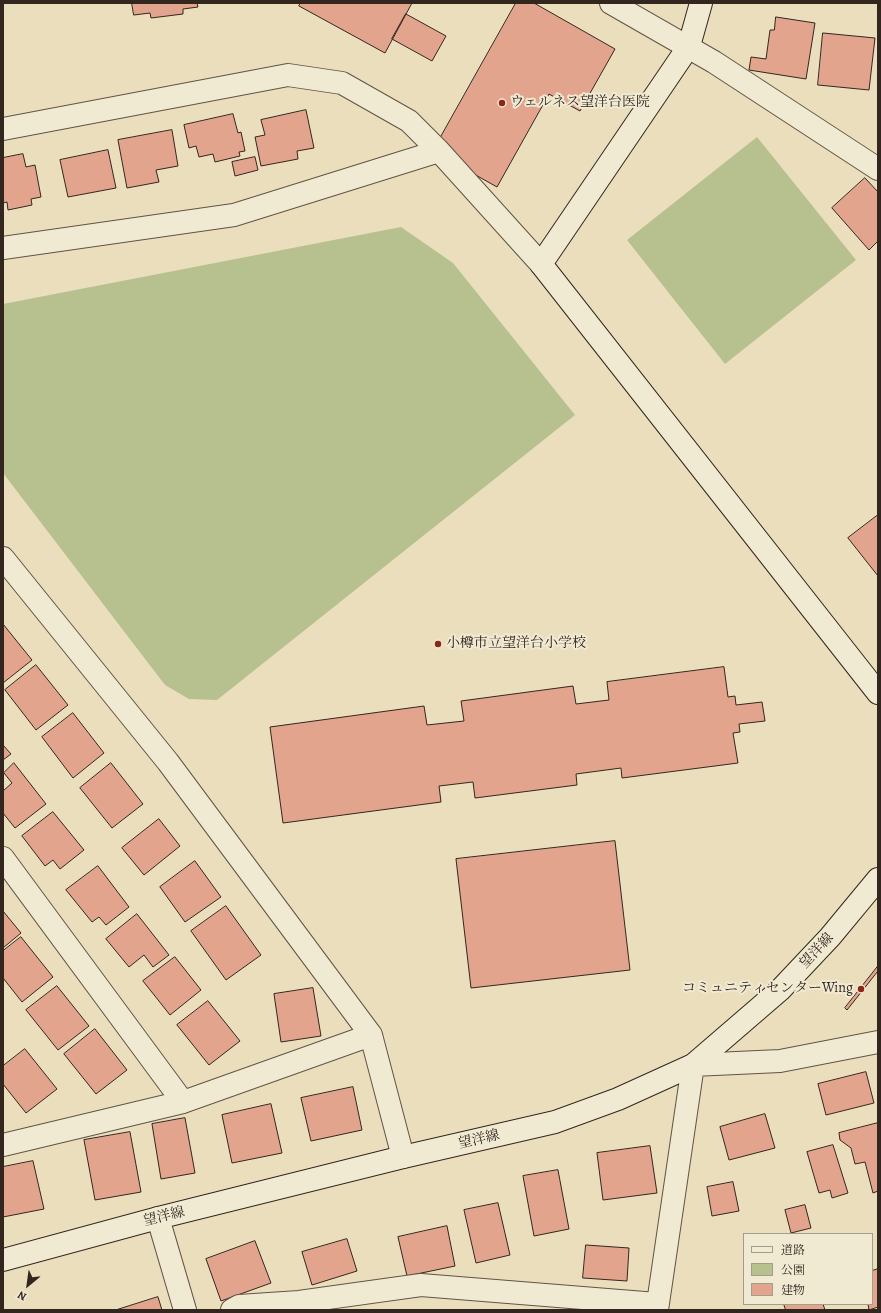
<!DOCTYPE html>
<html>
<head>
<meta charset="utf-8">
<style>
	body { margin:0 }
	#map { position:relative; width:881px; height:1313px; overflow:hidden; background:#eadebc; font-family:Alegreya,"Noto Serif JP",serif }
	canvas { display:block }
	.frame { position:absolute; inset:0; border:4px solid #33261f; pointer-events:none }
	.legend { position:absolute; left:743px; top:1233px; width:130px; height:72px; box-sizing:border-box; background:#f1ead3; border:1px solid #a59c8b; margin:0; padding:5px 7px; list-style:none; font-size:12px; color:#33261f }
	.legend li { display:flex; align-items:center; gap:8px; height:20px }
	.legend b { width:20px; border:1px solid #a59c8b }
	.north { position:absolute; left:8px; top:1265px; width:40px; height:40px; -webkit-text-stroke:3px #f1ead3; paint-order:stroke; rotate:209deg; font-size:11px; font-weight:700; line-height:16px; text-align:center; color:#33261f }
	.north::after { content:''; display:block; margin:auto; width:14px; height:18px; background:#33261f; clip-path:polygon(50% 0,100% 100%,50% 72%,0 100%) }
</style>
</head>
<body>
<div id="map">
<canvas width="881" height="1313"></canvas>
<div class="frame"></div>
<ul class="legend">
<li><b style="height:5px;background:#f1ead3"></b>道路</li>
<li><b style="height:11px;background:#b7c190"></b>公園</li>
<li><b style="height:11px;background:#e2a48d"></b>建物</li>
</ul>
<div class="north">N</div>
</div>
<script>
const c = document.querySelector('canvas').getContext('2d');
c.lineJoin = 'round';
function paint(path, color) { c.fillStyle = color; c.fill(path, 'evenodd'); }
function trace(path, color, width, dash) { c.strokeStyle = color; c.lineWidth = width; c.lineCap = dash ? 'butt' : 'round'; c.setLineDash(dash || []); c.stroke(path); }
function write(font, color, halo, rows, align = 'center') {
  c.font = font + ' Alegreya,"Noto Serif JP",serif'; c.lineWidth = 4; c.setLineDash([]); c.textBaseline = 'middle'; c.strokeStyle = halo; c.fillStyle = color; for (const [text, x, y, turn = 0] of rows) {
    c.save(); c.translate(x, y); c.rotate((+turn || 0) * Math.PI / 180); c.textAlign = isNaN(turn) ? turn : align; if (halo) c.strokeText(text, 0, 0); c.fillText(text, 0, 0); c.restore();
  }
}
const green = new Path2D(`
	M 757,137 L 856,260 L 725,364 L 627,240 Z
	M 401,227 L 453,263 L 575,415 L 217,700 L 189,699 L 165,685 L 3,473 L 3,304 Z`);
const building = new Path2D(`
	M 132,3 L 197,3 L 198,7 L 183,9 L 183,14 L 151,18 L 150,13 L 134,15 Z
	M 301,3 L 412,3 L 385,53 L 299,6 Z
	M 516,3 L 534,3 L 615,49 L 580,111 L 549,94 L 497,187 L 433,151 Z
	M 406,14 L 446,36 L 432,61 L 392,39 Z
	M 776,17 L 815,23 L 806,79 L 749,70 L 751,57 L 766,59 L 770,30 L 774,30 Z
	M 823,33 L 875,38 L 869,90 L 818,85 Z
	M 306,110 L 314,148 L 297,151 L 298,159 L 261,166 L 255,137 L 265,135 L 261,120 Z
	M 233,114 L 238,133 L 241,132 L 245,151 L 239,152 L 240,156 L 215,162 L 213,154 L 199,157 L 196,146 L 189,148 L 184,125 Z
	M 172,130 L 178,166 L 156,170 L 159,182 L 127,188 L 118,140 Z
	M 108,150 L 116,188 L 68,197 L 60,160 Z
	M 23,154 L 26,167 L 35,165 L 41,197 L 31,199 L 32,205 L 8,210 L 7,202 L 3,203 L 3,158 Z
	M 255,157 L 258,170 L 235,176 L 232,162 Z
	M 865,178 L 878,192 L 878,241 L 869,250 L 832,208 Z
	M 878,515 L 878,576 L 848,538 Z
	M 3,624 L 32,660 L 3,683 Z
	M 36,665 L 68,705 L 36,730 L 5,690 Z
	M 724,667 L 728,697 L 735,696 L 736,705 L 762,702 L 765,721 L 739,724 L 740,732 L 733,733 L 738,763 L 622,778 L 621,768 L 576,774 L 577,785 L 475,798 L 473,782 L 439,786 L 441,802 L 283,823 L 270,727 L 424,706 L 427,725 L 464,721 L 461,701 L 573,686 L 576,704 L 609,700 L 607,682 Z
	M 73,713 L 104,753 L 73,778 L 42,737 Z
	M 3,745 L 11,754 L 3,760 Z
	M 14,763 L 46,804 L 15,828 L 3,813 L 3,791 L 12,783 L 4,773 Z
	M 111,763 L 143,804 L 112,828 L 80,788 Z
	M 53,812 L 84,850 L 60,869 L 53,860 L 45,866 L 22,836 Z
	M 159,819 L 180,846 L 144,875 L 122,848 Z
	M 615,841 L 630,970 L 471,988 L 456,859 Z
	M 195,861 L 221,897 L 185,922 L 160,887 Z
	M 98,866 L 129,907 L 106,925 L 99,917 L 92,922 L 66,890 Z
	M 226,906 L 261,955 L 226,980 L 191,931 Z
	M 3,911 L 21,933 L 3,948 Z
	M 137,914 L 169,955 L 153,967 L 144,955 L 129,967 L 106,939 Z
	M 21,937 L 53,977 L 22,1002 L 3,978 L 3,951 Z
	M 175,957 L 201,990 L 170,1015 L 143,981 Z
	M 878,966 L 878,971 L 847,1010 L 845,1008 Z
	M 57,986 L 89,1026 L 58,1050 L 26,1010 Z
	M 313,988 L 321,1036 L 281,1042 L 274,994 Z
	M 208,1001 L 240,1041 L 209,1065 L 177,1025 Z
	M 95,1029 L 127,1070 L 96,1094 L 64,1054 Z
	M 25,1049 L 57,1089 L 26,1113 L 3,1084 L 3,1066 Z
	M 866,1072 L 874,1103 L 826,1115 L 818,1084 Z
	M 353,1087 L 362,1130 L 311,1141 L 301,1098 Z
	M 271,1104 L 282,1153 L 232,1163 L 222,1115 Z
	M 765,1114 L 775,1148 L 729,1160 L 720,1127 Z
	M 185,1118 L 195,1173 L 161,1179 L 152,1124 Z
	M 878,1123 L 878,1191 L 873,1193 L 865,1162 L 855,1164 L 851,1148 L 840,1140 L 839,1133 Z
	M 130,1132 L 141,1192 L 95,1200 L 84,1140 Z
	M 833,1145 L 848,1193 L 832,1198 L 830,1190 L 819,1193 L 807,1152 Z
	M 650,1146 L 657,1193 L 603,1200 L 597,1153 Z
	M 33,1161 L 44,1209 L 3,1217 L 3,1167 Z
	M 558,1170 L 569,1229 L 534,1236 L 523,1176 Z
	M 733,1182 L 739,1211 L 712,1216 L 707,1187 Z
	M 498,1203 L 510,1255 L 476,1263 L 464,1210 Z
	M 805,1205 L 811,1228 L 791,1233 L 785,1210 Z
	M 447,1226 L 455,1266 L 407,1276 L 398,1237 Z
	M 347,1239 L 357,1271 L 312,1285 L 302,1252 Z
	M 255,1241 L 271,1283 L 221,1301 L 206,1259 Z
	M 586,1245 L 629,1248 L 627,1281 L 583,1278 Z
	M 878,1269 L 878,1307 L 869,1310 L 868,1304 L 872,1304 L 872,1271 Z
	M 158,1297 L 162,1310 L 116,1310 Z
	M 784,1304 L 823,1304 L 825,1310 L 786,1310 Z`);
const street = new Path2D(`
	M 611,3 L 714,62 L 878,169
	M 3,129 L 288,75 L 342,83 L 409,121 L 439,151 L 541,264
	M 3,248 L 234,215 L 439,151
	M 3,558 L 168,762 L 371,1035 L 403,1157
	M 3,858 L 183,1102
	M 3,1145 L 183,1102 L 371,1035
	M 158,1218 L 185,1310
	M 232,1310 L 239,1306 L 299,1302 L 421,1285 L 657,1304
	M 657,1310 L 693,1065 L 780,1061 L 878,1042`);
const secondary = new Path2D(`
	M 701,3 L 689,46 L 541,264 L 878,693
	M 3,1260 L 158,1218 L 403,1157 L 555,1122 L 618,1099 L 693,1065 L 780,990 L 830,937 L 878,879`);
const markers = [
	[502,103,4,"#8f2418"],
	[438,644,4,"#8f2418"],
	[861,989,4,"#8f2418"]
];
const poiNames = [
	["ウェルネス望洋台医院",510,103],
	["小樽市立望洋台小学校",446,644],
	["コミュニティセンターWing",853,989,"right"]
];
const streetNames = [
	["望洋線",817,951,-47],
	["望洋線",479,1140,-13],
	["望洋線",164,1217,-14]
];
paint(green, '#b7c190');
paint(building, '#e2a48d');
trace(building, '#33261f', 1);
trace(street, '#615446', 24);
trace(secondary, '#33261f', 24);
trace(street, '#f1ead3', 22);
trace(secondary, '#f1ead3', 22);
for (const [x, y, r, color] of markers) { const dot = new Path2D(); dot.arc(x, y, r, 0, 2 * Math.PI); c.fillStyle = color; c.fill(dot); trace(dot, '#f1ead3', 1.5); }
write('14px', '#33261f', '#f1ead3', poiNames, 'left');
write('14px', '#33261f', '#f1ead3', streetNames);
</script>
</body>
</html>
